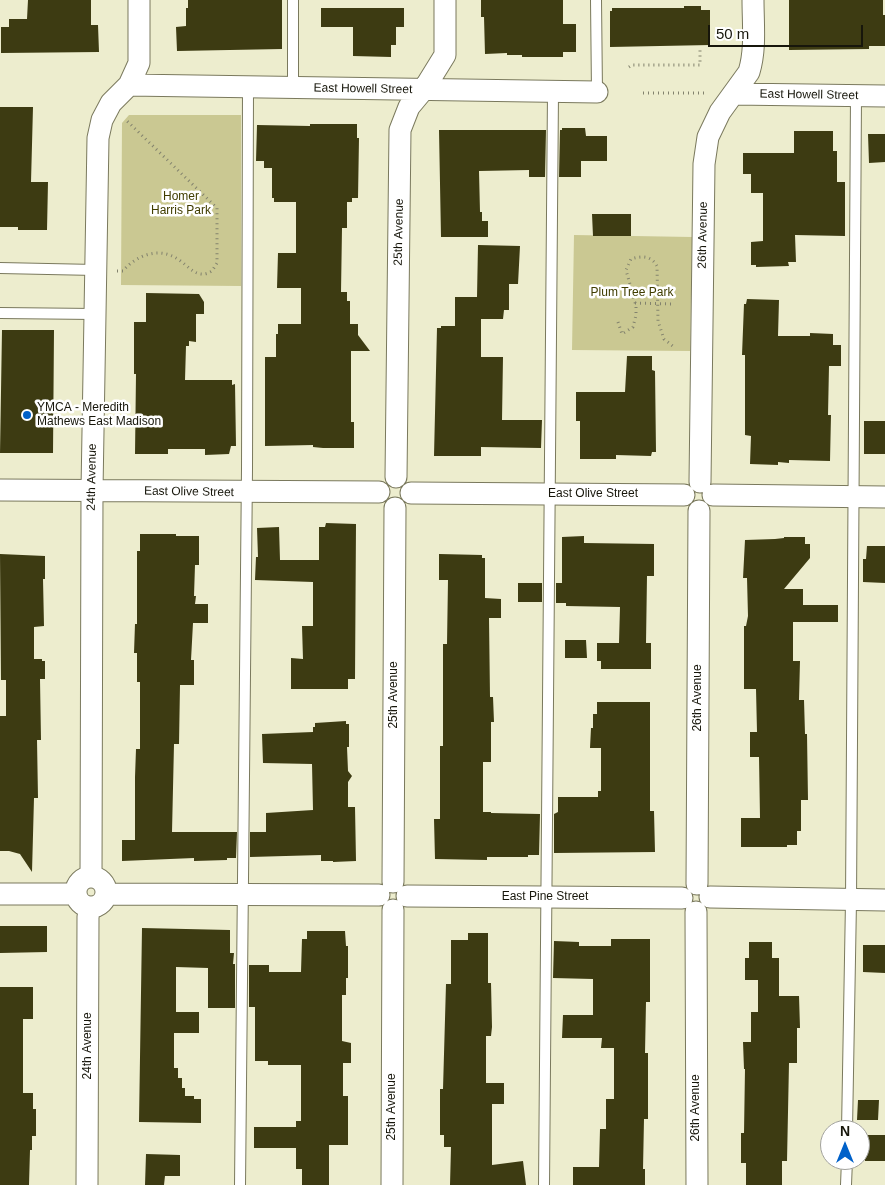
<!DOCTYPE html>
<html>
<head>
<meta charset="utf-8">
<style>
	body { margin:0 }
	#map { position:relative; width:885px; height:1185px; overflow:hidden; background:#ededce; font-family:Helvetica,sans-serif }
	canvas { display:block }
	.north { position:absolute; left:820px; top:1120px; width:50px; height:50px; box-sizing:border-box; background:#fff; border:1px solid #a2a29d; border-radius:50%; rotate:0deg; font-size:14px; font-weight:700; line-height:20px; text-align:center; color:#17160b }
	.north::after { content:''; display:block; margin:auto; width:18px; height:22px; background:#0061c9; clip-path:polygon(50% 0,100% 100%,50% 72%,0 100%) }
	.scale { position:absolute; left:708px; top:25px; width:155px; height:22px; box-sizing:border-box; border:2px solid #17160b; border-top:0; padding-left:6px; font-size:15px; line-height:18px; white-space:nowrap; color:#17160b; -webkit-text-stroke:4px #fff; paint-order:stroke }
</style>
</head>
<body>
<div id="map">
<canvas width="885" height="1185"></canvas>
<div class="north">N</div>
<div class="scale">50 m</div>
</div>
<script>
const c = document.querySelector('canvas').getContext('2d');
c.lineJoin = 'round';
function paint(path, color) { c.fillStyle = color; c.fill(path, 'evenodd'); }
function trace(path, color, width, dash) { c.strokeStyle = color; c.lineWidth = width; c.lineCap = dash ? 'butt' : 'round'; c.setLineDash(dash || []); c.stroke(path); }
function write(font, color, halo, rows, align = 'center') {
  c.font = font + ' Helvetica,sans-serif'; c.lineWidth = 5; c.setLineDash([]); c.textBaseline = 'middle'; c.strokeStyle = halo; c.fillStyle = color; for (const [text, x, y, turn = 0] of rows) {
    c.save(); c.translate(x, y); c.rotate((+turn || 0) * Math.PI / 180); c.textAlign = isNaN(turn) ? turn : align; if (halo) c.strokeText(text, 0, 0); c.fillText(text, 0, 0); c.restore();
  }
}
const green = new Path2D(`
	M 129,115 L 241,115 L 241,286 L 121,285 L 122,123 Z
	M 574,235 L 692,237 L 690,351 L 572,350 Z`);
const building = new Path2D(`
	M 28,0 L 91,0 L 91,25 L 98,25 L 99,52 L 1,53 L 1,27 L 9,27 L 9,19 L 27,19 Z
	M 188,0 L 282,0 L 282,49 L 177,51 L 176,27 L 186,26 L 186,8 L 188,8 Z
	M 481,0 L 563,0 L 563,24 L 576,24 L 576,52 L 563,52 L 563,57 L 522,57 L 522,55 L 507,55 L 507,53 L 485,54 L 484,17 L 481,17 Z
	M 789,0 L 883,0 L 883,15 L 885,15 L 885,46 L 869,46 L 869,49 L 789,50 Z
	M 684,6 L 701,6 L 701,10 L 710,10 L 710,45 L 610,47 L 610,11 L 612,11 L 612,8 L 684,8 Z
	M 321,8 L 404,8 L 404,27 L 396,27 L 396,45 L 391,45 L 391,57 L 353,56 L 353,27 L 321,27 Z
	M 0,107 L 33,107 L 31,182 L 48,182 L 47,230 L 18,230 L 18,227 L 0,227 Z
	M 310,124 L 357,124 L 357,138 L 359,138 L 358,198 L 352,198 L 352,202 L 347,202 L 347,228 L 342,228 L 341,292 L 347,292 L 347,301 L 350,301 L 350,324 L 358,324 L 358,335 L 370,351 L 351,351 L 351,422 L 354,422 L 354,448 L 323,448 L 313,447 L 313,445 L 265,446 L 265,357 L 276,357 L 276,334 L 278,334 L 278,324 L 301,324 L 301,288 L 277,288 L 278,253 L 296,253 L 296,202 L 274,202 L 274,198 L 272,198 L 272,168 L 264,168 L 264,161 L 256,161 L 257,125 L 310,126 Z
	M 562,128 L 585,128 L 586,136 L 607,136 L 607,161 L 581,161 L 581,177 L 559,177 L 560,130 L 562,130 Z
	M 439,130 L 546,130 L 545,177 L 529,177 L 529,170 L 479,171 L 480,212 L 482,212 L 482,221 L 488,221 L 488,237 L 441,237 Z
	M 794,131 L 833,131 L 833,151 L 837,151 L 837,182 L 845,182 L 845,236 L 795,235 L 796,262 L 788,262 L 789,266 L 756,267 L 756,265 L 751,265 L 751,242 L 763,241 L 763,193 L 751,193 L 751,174 L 743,174 L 743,153 L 794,153 Z
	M 868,134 L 885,134 L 885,162 L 869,163 Z
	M 592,214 L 631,214 L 631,236 L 593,236 Z
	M 478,245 L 520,246 L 518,284 L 509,284 L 509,310 L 504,310 L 503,319 L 481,319 L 481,357 L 503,357 L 502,420 L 542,420 L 541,448 L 481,447 L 481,456 L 434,456 L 437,328 L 441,328 L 441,326 L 455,326 L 455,297 L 477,297 Z
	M 146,293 L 199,294 L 204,302 L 204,314 L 196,314 L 196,342 L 189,341 L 189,346 L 186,346 L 185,380 L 232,380 L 232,385 L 235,384 L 236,446 L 231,446 L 229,454 L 205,455 L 205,449 L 168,449 L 168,454 L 135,454 L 136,374 L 134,374 L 134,322 L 146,322 Z
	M 747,299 L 779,300 L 778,336 L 810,336 L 810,333 L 833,334 L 833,345 L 841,345 L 841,366 L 829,366 L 828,415 L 831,415 L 830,461 L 789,460 L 789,463 L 778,462 L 778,465 L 750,464 L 751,436 L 745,435 L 745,355 L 742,355 L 744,304 L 746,304 Z
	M 2,330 L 54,330 L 53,453 L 0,453 Z
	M 627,356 L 652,356 L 652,370 L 655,371 L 656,452 L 652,452 L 651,456 L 616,455 L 616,459 L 580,459 L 580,421 L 576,421 L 576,392 L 625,392 Z
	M 864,421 L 885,421 L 885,454 L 864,454 Z
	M 326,523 L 356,524 L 355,679 L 348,679 L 348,689 L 291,689 L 291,658 L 303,659 L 302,626 L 313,626 L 313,582 L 255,580 L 256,557 L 258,557 L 257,528 L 279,527 L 280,560 L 319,560 L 319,527 L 325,527 Z
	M 140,534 L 176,534 L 176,536 L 199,536 L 199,565 L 195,565 L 194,596 L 196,596 L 195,604 L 208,604 L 208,623 L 193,623 L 191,660 L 194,660 L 194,685 L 180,685 L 179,744 L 174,744 L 172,832 L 237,832 L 236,858 L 227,858 L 227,860 L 194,861 L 194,858 L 122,861 L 122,840 L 135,840 L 135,777 L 136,749 L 140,749 L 140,682 L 137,682 L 137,653 L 134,653 L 135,624 L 137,624 L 137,551 L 140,551 Z
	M 584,536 L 584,543 L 654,544 L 654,576 L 647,576 L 646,643 L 651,643 L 651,669 L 601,669 L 601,661 L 597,661 L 597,643 L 619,643 L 620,607 L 566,606 L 566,603 L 556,603 L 556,583 L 562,583 L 562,537 Z
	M 784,537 L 805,537 L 805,544 L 810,544 L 810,558 L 784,589 L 803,589 L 803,605 L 838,605 L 838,622 L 793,622 L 793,661 L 800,661 L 799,700 L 804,700 L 805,734 L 807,734 L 808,800 L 801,800 L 801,831 L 797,831 L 797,845 L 787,845 L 787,847 L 741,847 L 741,818 L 760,818 L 759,757 L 750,757 L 750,732 L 757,732 L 756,689 L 744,689 L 744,626 L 746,626 L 748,616 L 747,578 L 743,578 L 745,540 L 775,539 L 784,538 Z
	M 867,546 L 885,546 L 885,583 L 863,582 L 863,559 L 866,559 Z
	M 0,554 L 45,556 L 45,579 L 43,579 L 44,626 L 34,627 L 34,659 L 42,659 L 42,661 L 45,661 L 45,679 L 40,679 L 41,740 L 37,740 L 38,798 L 34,798 L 32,872 L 20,854 L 9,851 L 0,851 L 0,716 L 6,716 L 6,680 L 1,680 Z
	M 439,554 L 482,555 L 482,558 L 485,558 L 485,598 L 501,599 L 501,618 L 489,618 L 490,697 L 493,697 L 494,722 L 491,722 L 491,762 L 483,762 L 483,812 L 491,812 L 491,813 L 540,814 L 539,855 L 528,855 L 528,857 L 487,857 L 487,860 L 435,859 L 434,819 L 440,819 L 440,746 L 443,746 L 443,644 L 447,644 L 448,580 L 439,580 Z
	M 518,583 L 542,583 L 542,602 L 518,602 Z
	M 565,640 L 586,640 L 587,658 L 565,658 Z
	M 597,702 L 650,702 L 650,811 L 654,811 L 655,852 L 554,853 L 554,814 L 558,812 L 558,797 L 598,797 L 598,791 L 601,791 L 601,748 L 590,748 L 591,728 L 593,728 L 593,714 L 597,714 Z
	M 346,721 L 346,724 L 349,724 L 349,747 L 347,747 L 348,771 L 352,776 L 348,782 L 348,807 L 355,807 L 356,861 L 333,862 L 333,861 L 321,861 L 321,855 L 250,857 L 250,832 L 266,832 L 266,813 L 313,810 L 312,764 L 263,763 L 262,734 L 313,732 L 313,727 L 315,727 L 315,723 Z
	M 0,926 L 47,926 L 47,952 L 0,953 Z
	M 142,928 L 230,930 L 230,953 L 234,953 L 233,964 L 235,964 L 235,1008 L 208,1008 L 208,968 L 176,967 L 176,1012 L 199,1012 L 199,1033 L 174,1033 L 174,1068 L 178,1068 L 178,1078 L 182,1078 L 182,1088 L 185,1088 L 185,1096 L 194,1096 L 194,1099 L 201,1099 L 201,1123 L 139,1122 Z
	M 307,931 L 345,931 L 346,946 L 348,946 L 348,978 L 346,978 L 346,995 L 342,995 L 342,1041 L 351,1043 L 351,1063 L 343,1063 L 343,1096 L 348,1096 L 348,1145 L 329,1145 L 329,1185 L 302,1185 L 302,1169 L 296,1169 L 296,1148 L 254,1148 L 254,1127 L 296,1127 L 296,1121 L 301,1121 L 301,1065 L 268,1065 L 268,1061 L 255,1061 L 255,1007 L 249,1007 L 249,965 L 269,965 L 269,972 L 301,972 L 302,939 L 307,939 Z
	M 468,933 L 488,933 L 488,983 L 491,983 L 492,1027 L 491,1036 L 486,1036 L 486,1083 L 504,1083 L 504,1104 L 492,1104 L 492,1165 L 523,1161 L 526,1185 L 450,1185 L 451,1147 L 444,1147 L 444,1135 L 440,1135 L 440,1089 L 443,1089 L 446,984 L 451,984 L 451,940 L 468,940 Z
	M 611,939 L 650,939 L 650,1002 L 646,1002 L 645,1053 L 648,1053 L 648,1119 L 644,1119 L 643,1169 L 645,1169 L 645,1185 L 573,1185 L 573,1167 L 599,1167 L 600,1129 L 606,1129 L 606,1099 L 614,1099 L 614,1048 L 601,1048 L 602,1038 L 562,1038 L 563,1015 L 593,1015 L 593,979 L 553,978 L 554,941 L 579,942 L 579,946 L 611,946 Z
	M 749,942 L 772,942 L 772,958 L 779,958 L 779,996 L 799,996 L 800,1028 L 797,1028 L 797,1063 L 789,1063 L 787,1161 L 782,1161 L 782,1185 L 746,1185 L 746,1163 L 741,1163 L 741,1133 L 744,1133 L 745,1069 L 744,1069 L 743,1042 L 751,1042 L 751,1012 L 758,1012 L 758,980 L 745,980 L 745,958 L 749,958 Z
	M 863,945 L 885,945 L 885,973 L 863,972 Z
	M 0,987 L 33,987 L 33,1019 L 23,1019 L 23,1093 L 33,1093 L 33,1109 L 36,1109 L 36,1136 L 32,1136 L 32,1150 L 30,1150 L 29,1185 L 0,1185 Z
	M 858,1100 L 879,1100 L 878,1120 L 857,1120 Z
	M 864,1135 L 885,1135 L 885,1161 L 865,1161 Z
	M 146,1154 L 180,1155 L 180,1176 L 165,1176 L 164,1185 L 145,1185 Z`);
const path = new Path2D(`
	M 629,67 L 632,65 L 700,65 L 700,47
	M 643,93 L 705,93
	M 117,271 L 123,271 C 136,255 160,246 179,260 C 190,267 197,280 212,271 L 217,263 L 217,208 L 126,120
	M 635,303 L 674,304
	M 618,322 L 622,334 L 633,327 L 636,315 L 636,306 L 626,270 L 631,259 C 641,256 651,255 657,266 L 658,321 L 664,339 L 674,347`);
const lane = new Path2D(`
	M 293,0 L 293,88
	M 596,0 L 597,92
	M 0,268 L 96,270
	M 0,313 L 95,314
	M 847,1130 L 851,901 L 856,96
	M 240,1185 L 247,469 L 248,87
	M 544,1185 L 553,92
	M 846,1185 L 847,1160`);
const street = new Path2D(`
	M 129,85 L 597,92
	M 733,94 L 885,96
	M 396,477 L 400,130 L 409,107 L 424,89 L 445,55 L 445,0
	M 700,482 L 704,164 L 708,137 L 720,112 L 749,72 C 756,49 753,24 753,0
	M 0,490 L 379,492
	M 411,493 L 684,495
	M 713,495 L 885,497
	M 91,876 L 92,490 L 98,138 L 102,120 L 111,103 L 129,85 L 139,63 L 139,0
	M76 892a15 15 0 1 1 30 0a15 15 0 1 1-30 0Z
	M 393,882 L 395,508
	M 697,884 L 699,511
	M 0,894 L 75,894
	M 106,894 L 379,895
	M 407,896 L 682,898
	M 710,897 L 885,900
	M 696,912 L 697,1185
	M 87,1185 L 88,917 L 90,907
	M 392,1185 L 393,910`);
const markers = [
	[27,415,5,"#0061c9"]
];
const streetNames = [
	["East Howell Street",363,89,1],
	["East Howell Street",809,95,1],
	["25th Avenue",399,232,-89],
	["26th Avenue",703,235,-89],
	["24th Avenue",92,477,-89],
	["East Olive Street",189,492,1],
	["East Olive Street",593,494],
	["25th Avenue",394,695,-90],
	["26th Avenue",698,698,-90],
	["East Pine Street",545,897],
	["24th Avenue",88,1046,-90],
	["25th Avenue",392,1107,-90],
	["26th Avenue",696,1108,-90]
];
const parkNames = [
	["Homer",181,197],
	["Harris Park",181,211],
	["Plum Tree Park",632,293]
];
const poiNames = [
	["YMCA - Meredith",37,408],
	["Mathews East Madison",37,422]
];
paint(green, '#cac892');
paint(building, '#3d3b12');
trace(lane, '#7a795d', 12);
trace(street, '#7a795d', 23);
trace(path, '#82826d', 3, [1, 4]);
trace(lane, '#fff', 10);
trace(street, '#fff', 21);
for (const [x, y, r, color] of markers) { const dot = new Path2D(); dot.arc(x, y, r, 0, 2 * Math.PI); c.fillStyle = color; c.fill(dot); trace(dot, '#fff', 2); }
write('12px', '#17160b', '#fff', streetNames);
write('12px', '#403d00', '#fff', parkNames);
write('12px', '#17160b', '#fff', poiNames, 'left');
</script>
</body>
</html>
